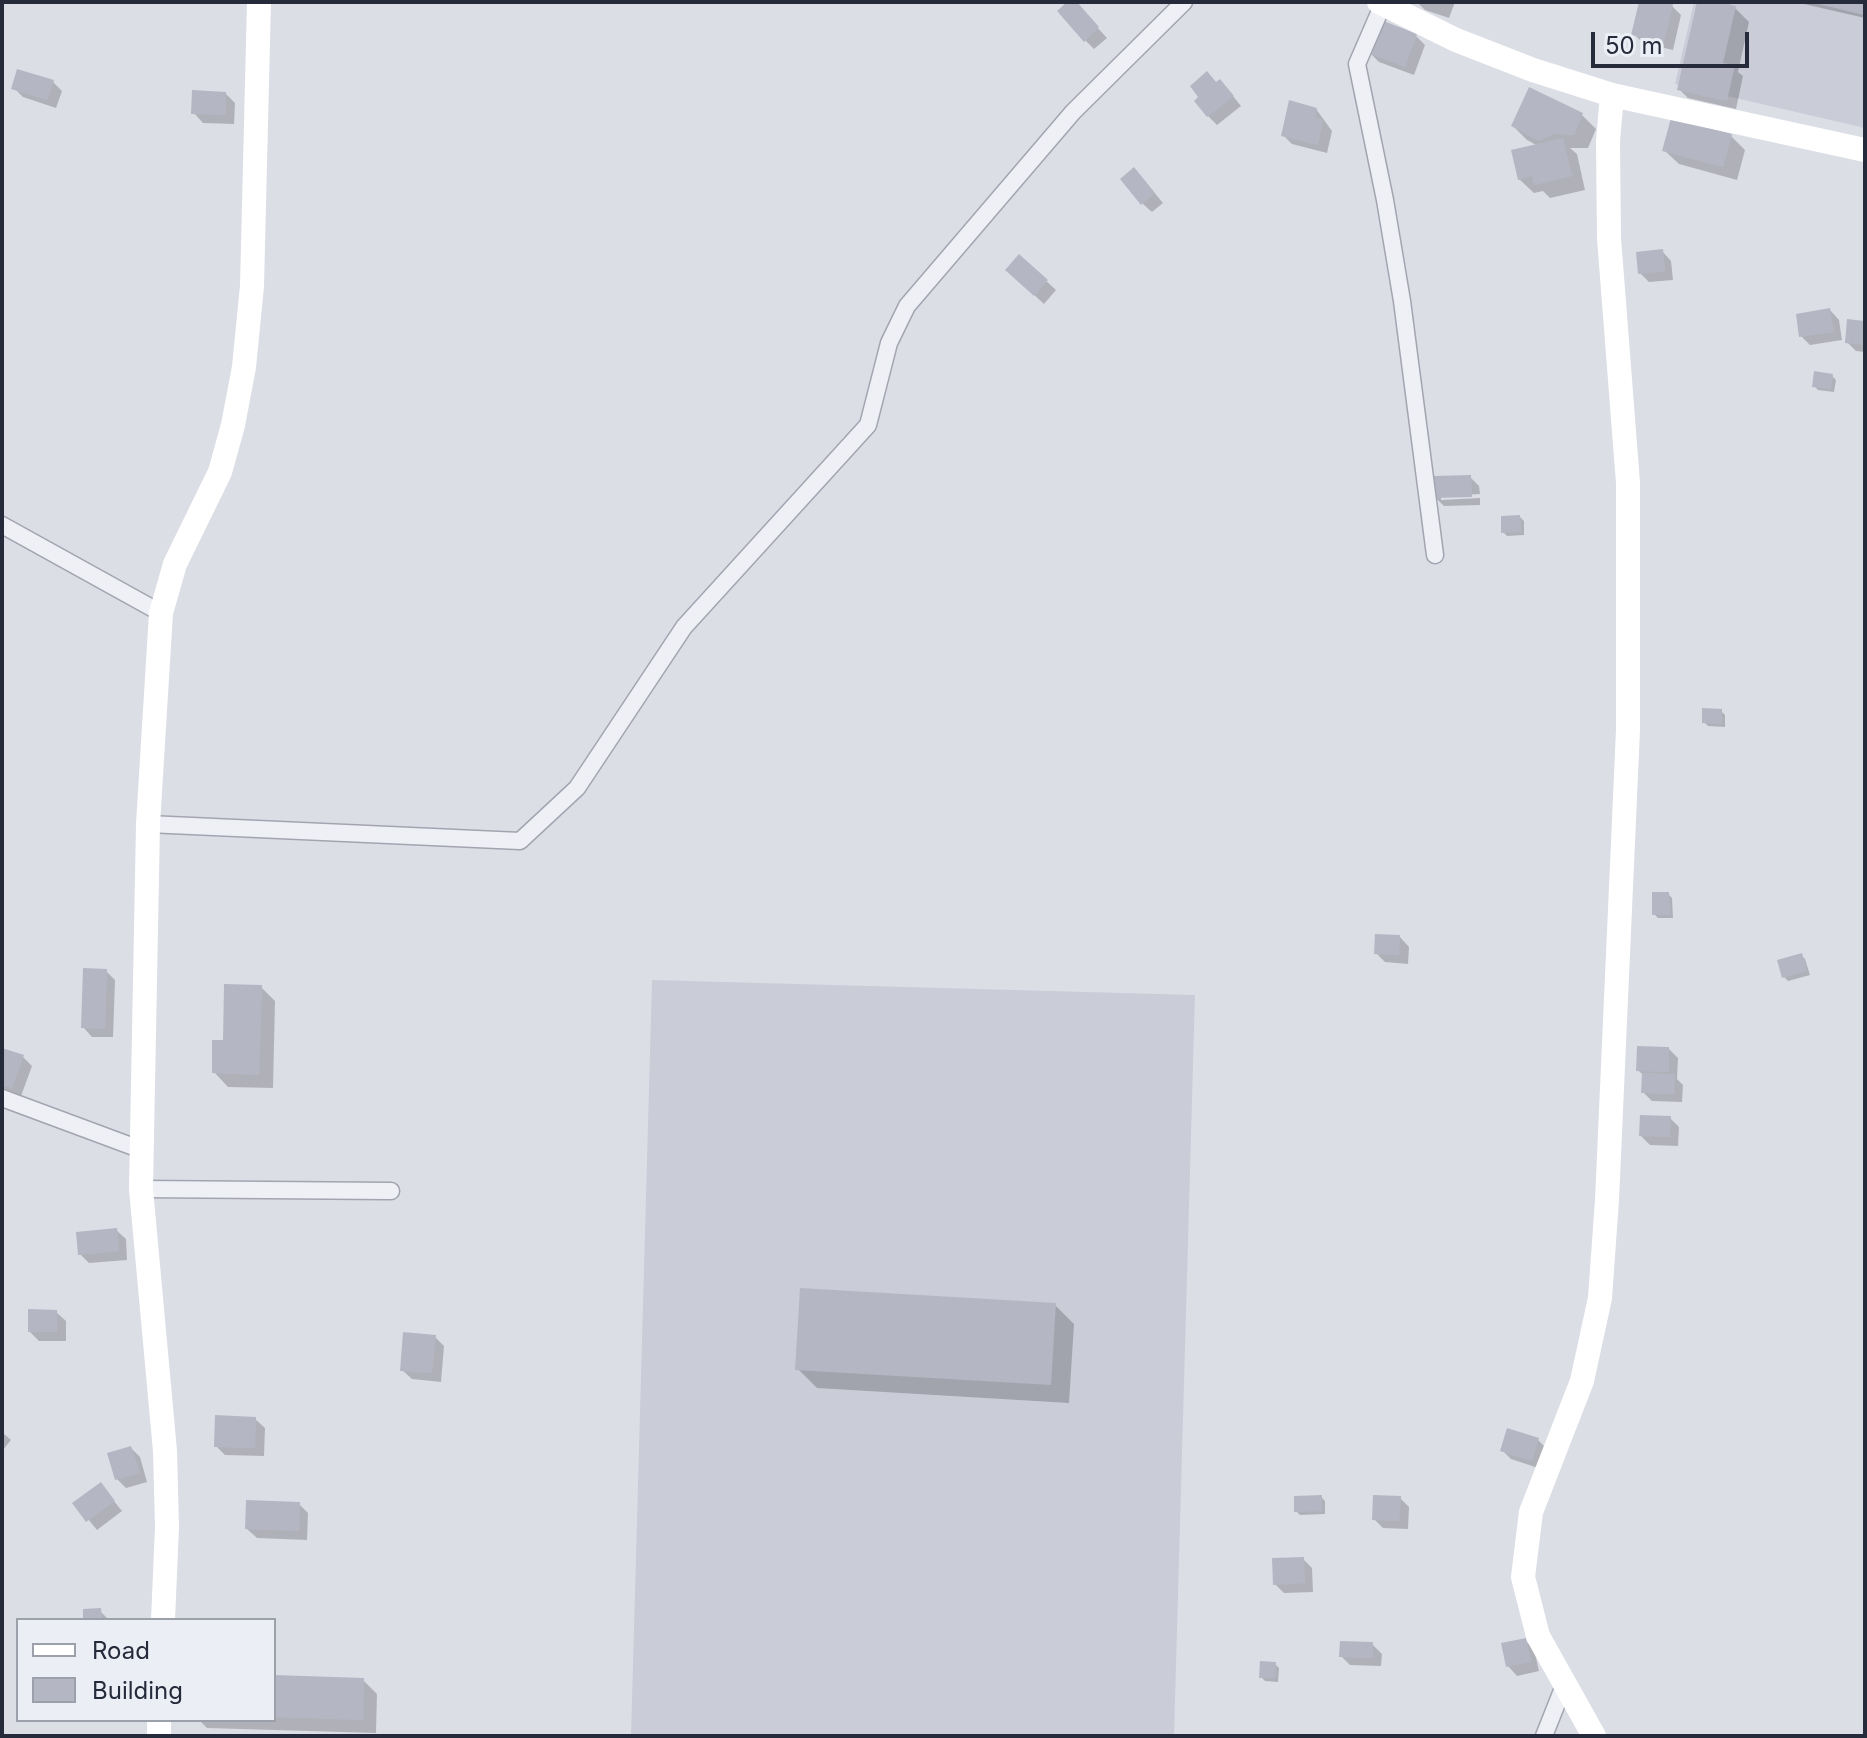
<!DOCTYPE html>
<html>
<head>
<meta charset="utf-8">
<style>
	body { margin:0 }
	#map { position:relative; width:1867px; height:1738px; overflow:hidden; background:#dcdee6; font-family:Inter,sans-serif }
	canvas { display:block }
	.frame { position:absolute; inset:0; border:4px solid #262b3c; pointer-events:none }
	.legend { position:absolute; left:16px; top:1618px; width:260px; height:104px; box-sizing:border-box; background:#ebeef4; border:2px solid #9ca0aa; margin:0; padding:10px 14px; list-style:none; font-size:24px; color:#262b3c }
	.legend li { display:flex; align-items:center; gap:16px; height:40px }
	.legend b { width:40px; border:2px solid #9ca0aa }
	.scale { position:absolute; left:1591px; top:32px; width:158px; height:36px; box-sizing:border-box; border:4px solid #262b3c; border-top:0; padding-left:10px; font-size:24px; line-height:28px; white-space:nowrap; color:#262b3c; -webkit-text-stroke:6px #ebeef4; paint-order:stroke }
</style>
</head>
<body>
<div id="map">
<canvas width="1867" height="1738"></canvas>
<div class="frame"></div>
<ul class="legend">
<li><b style="height:10px;background:#fff"></b>Road</li>
<li><b style="height:22px;background:#b4b7c3"></b>Building</li>
</ul>
<div class="scale">50 m</div>
</div>
<script>
const c = document.querySelector('canvas').getContext('2d');
c.lineJoin = 'round';
function paint(path, color) { c.fillStyle = color; c.fill(path, 'evenodd'); }
function trace(path, color, width, dash) { c.strokeStyle = color; c.lineWidth = width; c.lineCap = dash ? 'butt' : 'round'; c.setLineDash(dash || []); c.stroke(path); }
const built = new Path2D(`
	M 1694,2 L 1865,2 L 1865,128 L 1675,84 Z
	M 652,980 L 1195,995 L 1174,1736 L 631,1736 Z`);
const shadow = new Path2D(`
	M 1070,2 L 1074,2 L 1107,38 L 1094,49 L 1085,40 Z
	M 1417,2 L 1455,2 L 1449,18 L 1425,10 Z
	M 1641,2 L 1672,6 L 1681,15 L 1673,50 L 1643,43 L 1634,34 Z
	M 1699,2 L 1735,8 L 1749,22 L 1738,72 L 1743,76 L 1736,109 L 1688,98 L 1679,89 Z
	M 1795,2 L 1865,2 L 1865,18 Z
	M 1416,36 L 1425,45 L 1414,75 L 1379,62 L 1370,53 Z
	M 53,82 L 62,91 L 56,108 L 23,97 L 14,88 Z
	M 1217,84 L 1229,91 L 1241,106 L 1217,125 L 1208,116 Z
	M 226,94 L 235,103 L 234,124 L 203,123 L 194,113 Z
	M 1316,109 L 1332,131 L 1327,153 L 1292,144 L 1283,135 Z
	M 1582,115 L 1596,129 L 1588,148 L 1570,148 L 1577,154 L 1585,190 L 1550,198 L 1543,191 L 1534,193 L 1519,179 L 1538,146 L 1527,140 L 1513,126 Z
	M 1731,136 L 1745,150 L 1737,180 L 1679,164 L 1664,150 Z
	M 1143,179 L 1163,203 L 1152,212 L 1143,204 Z
	M 1662,251 L 1671,261 L 1673,280 L 1649,282 L 1640,273 Z
	M 1020,257 L 1056,290 L 1044,304 L 1017,279 Z
	M 1830,310 L 1839,320 L 1842,340 L 1810,345 L 1801,336 Z
	M 1865,323 L 1865,352 L 1856,351 L 1847,342 Z
	M 1832,376 L 1836,380 L 1834,392 L 1818,390 L 1814,386 Z
	M 1470,477 L 1479,486 L 1480,494 L 1441,496 L 1441,500 L 1480,498 L 1480,505 L 1444,506 L 1435,497 Z
	M 1520,517 L 1524,521 L 1524,535 L 1507,536 L 1503,532 Z
	M 1721,711 L 1725,715 L 1725,727 L 1708,726 L 1704,722 Z
	M 1668,894 L 1672,898 L 1673,918 L 1658,918 L 1654,914 Z
	M 1400,937 L 1409,947 L 1408,964 L 1385,962 L 1376,953 Z
	M 1801,955 L 1805,959 L 1810,975 L 1788,981 L 1784,977 Z
	M 106,971 L 115,980 L 113,1037 L 92,1037 L 83,1027 Z
	M 261,987 L 275,1001 L 273,1088 L 228,1087 L 214,1072 Z
	M 1669,1049 L 1678,1058 L 1677,1079 L 1683,1085 L 1682,1102 L 1652,1101 L 1643,1092 L 1644,1076 L 1638,1070 Z
	M 2,1055 L 23,1057 L 32,1066 L 21,1096 L 2,1089 Z
	M 1670,1118 L 1679,1127 L 1678,1146 L 1650,1145 L 1641,1136 Z
	M 116,1230 L 126,1239 L 127,1260 L 89,1263 L 80,1254 Z
	M 1055,1305 L 1074,1324 L 1069,1403 L 817,1388 L 798,1369 Z
	M 56,1312 L 66,1321 L 66,1341 L 39,1341 L 30,1332 Z
	M 435,1337 L 444,1346 L 441,1382 L 412,1379 L 402,1370 Z
	M 255,1419 L 265,1428 L 264,1456 L 225,1455 L 216,1446 Z
	M 2,1432 L 11,1440 L 2,1451 Z
	M 1538,1440 L 1547,1449 L 1541,1469 L 1511,1459 L 1502,1450 Z
	M 131,1448 L 140,1457 L 147,1482 L 126,1488 L 117,1479 Z
	M 101,1485 L 122,1511 L 97,1530 L 75,1503 Z
	M 1321,1497 L 1325,1501 L 1325,1514 L 1300,1515 L 1296,1511 Z
	M 1400,1498 L 1409,1507 L 1408,1529 L 1383,1528 L 1374,1519 Z
	M 299,1504 L 308,1513 L 307,1540 L 257,1538 L 247,1529 Z
	M 1303,1559 L 1312,1568 L 1313,1592 L 1284,1593 L 1275,1584 Z
	M 100,1611 L 109,1620 L 85,1620 Z
	M 1525,1640 L 1534,1649 L 1539,1671 L 1517,1676 L 1508,1666 Z
	M 1372,1644 L 1382,1654 L 1381,1666 L 1350,1665 L 1341,1656 Z
	M 1275,1664 L 1279,1668 L 1278,1682 L 1265,1681 L 1261,1677 Z
	M 274,1677 L 363,1680 L 377,1694 L 376,1733 L 207,1728 L 199,1720 L 274,1720 Z`);
const building = new Path2D(`
	M 1067,2 L 1077,2 L 1099,27 L 1084,42 L 1057,11 Z
	M 1639,2 L 1673,4 L 1664,42 L 1631,35 Z
	M 1697,2 L 1720,2 L 1736,6 L 1723,63 L 1735,65 L 1727,101 L 1677,90 Z
	M 1810,2 L 1865,2 L 1865,11 L 1864,15 Z
	M 1381,20 L 1417,34 L 1405,67 L 1368,53 Z
	M 17,69 L 54,80 L 47,100 L 11,89 Z
	M 1207,71 L 1216,82 L 1220,79 L 1234,96 L 1207,117 L 1194,101 L 1198,97 L 1190,86 Z
	M 1529,87 L 1583,113 L 1574,135 L 1554,134 L 1539,141 L 1511,126 Z
	M 192,90 L 226,92 L 226,115 L 191,114 Z
	M 1289,100 L 1317,108 L 1315,117 L 1323,120 L 1318,145 L 1281,136 Z
	M 1671,118 L 1732,134 L 1723,167 L 1662,151 Z
	M 1563,138 L 1572,176 L 1534,185 L 1532,176 L 1518,180 L 1511,150 Z
	M 1134,167 L 1155,193 L 1141,205 L 1120,179 Z
	M 1663,249 L 1665,271 L 1638,274 L 1636,252 Z
	M 1019,254 L 1048,280 L 1034,296 L 1005,270 Z
	M 1830,308 L 1834,332 L 1799,337 L 1796,314 Z
	M 1847,319 L 1865,321 L 1865,345 L 1845,343 Z
	M 1814,371 L 1833,374 L 1831,389 L 1812,387 Z
	M 1471,475 L 1472,497 L 1433,498 L 1432,476 Z
	M 1520,515 L 1521,532 L 1501,533 L 1501,516 Z
	M 1702,708 L 1722,709 L 1722,724 L 1702,723 Z
	M 1652,892 L 1669,892 L 1670,915 L 1652,915 Z
	M 1375,934 L 1400,935 L 1399,955 L 1374,954 Z
	M 1802,953 L 1807,971 L 1782,978 L 1777,960 Z
	M 83,968 L 107,969 L 105,1029 L 81,1028 Z
	M 224,984 L 262,985 L 259,1075 L 212,1073 L 212,1040 L 223,1040 Z
	M 1637,1046 L 1669,1047 L 1669,1072 L 1636,1071 Z
	M 2,1048 L 24,1055 L 12,1088 L 2,1085 Z
	M 1642,1073 L 1675,1074 L 1674,1094 L 1641,1093 Z
	M 1640,1115 L 1671,1116 L 1670,1137 L 1639,1136 Z
	M 117,1228 L 119,1251 L 78,1255 L 76,1232 Z
	M 800,1288 L 1056,1303 L 1051,1385 L 795,1370 Z
	M 28,1309 L 57,1310 L 57,1332 L 28,1332 Z
	M 403,1332 L 436,1335 L 432,1373 L 400,1371 Z
	M 215,1415 L 256,1417 L 255,1448 L 214,1447 Z
	M 1507,1428 L 1539,1438 L 1532,1461 L 1500,1451 Z
	M 131,1446 L 140,1473 L 115,1480 L 107,1453 Z
	M 101,1482 L 115,1501 L 86,1522 L 72,1503 Z
	M 1322,1495 L 1322,1511 L 1294,1512 L 1294,1496 Z
	M 1373,1495 L 1401,1496 L 1399,1521 L 1372,1520 Z
	M 246,1500 L 300,1502 L 299,1531 L 245,1529 Z
	M 1304,1557 L 1305,1583 L 1273,1585 L 1272,1558 Z
	M 101,1608 L 102,1620 L 83,1620 L 83,1609 Z
	M 1526,1638 L 1531,1662 L 1506,1667 L 1501,1643 Z
	M 1340,1641 L 1373,1642 L 1373,1658 L 1339,1657 Z
	M 1260,1661 L 1276,1662 L 1275,1678 L 1259,1678 Z
	M 274,1675 L 364,1678 L 363,1720 L 274,1717 Z`);
const street = new Path2D(`
	M 1383,4 L 1357,64 L 1385,200 L 1402,301 L 1435,555
	M 2,525 L 161,613
	M 148,824 L 520,841 L 577,788 L 684,627 L 868,425 L 889,343 L 907,306 L 1073,112 L 1184,2
	M 2,1098 L 142,1150
	M 141,1189 L 391,1191
	M 1544,1736 L 1565,1683`);
const secondary = new Path2D(`
	M 1379,2 L 1456,40 L 1533,70 L 1612,95 L 1865,150
	M 163,1620 L 167,1527 L 165,1451 L 141,1189 L 148,824 L 161,613 L 175,564 L 220,472 L 233,425 L 244,367 L 252,286 L 259,2
	M 159,1736 L 159,1720
	M 1594,1736 L 1538,1636 L 1523,1577 L 1531,1512 L 1582,1381 L 1600,1298 L 1607,1200 L 1628,730 L 1628,483 L 1609,238 L 1608,141 L 1612,95`);
paint(built, '#cacdd8');
paint(shadow, '#0003');
paint(building, '#b4b7c3');
trace(street, '#a2a5b0', 19);
trace(street, '#eff0f5', 16);
trace(secondary, '#fff', 24);
</script>
</body>
</html>
